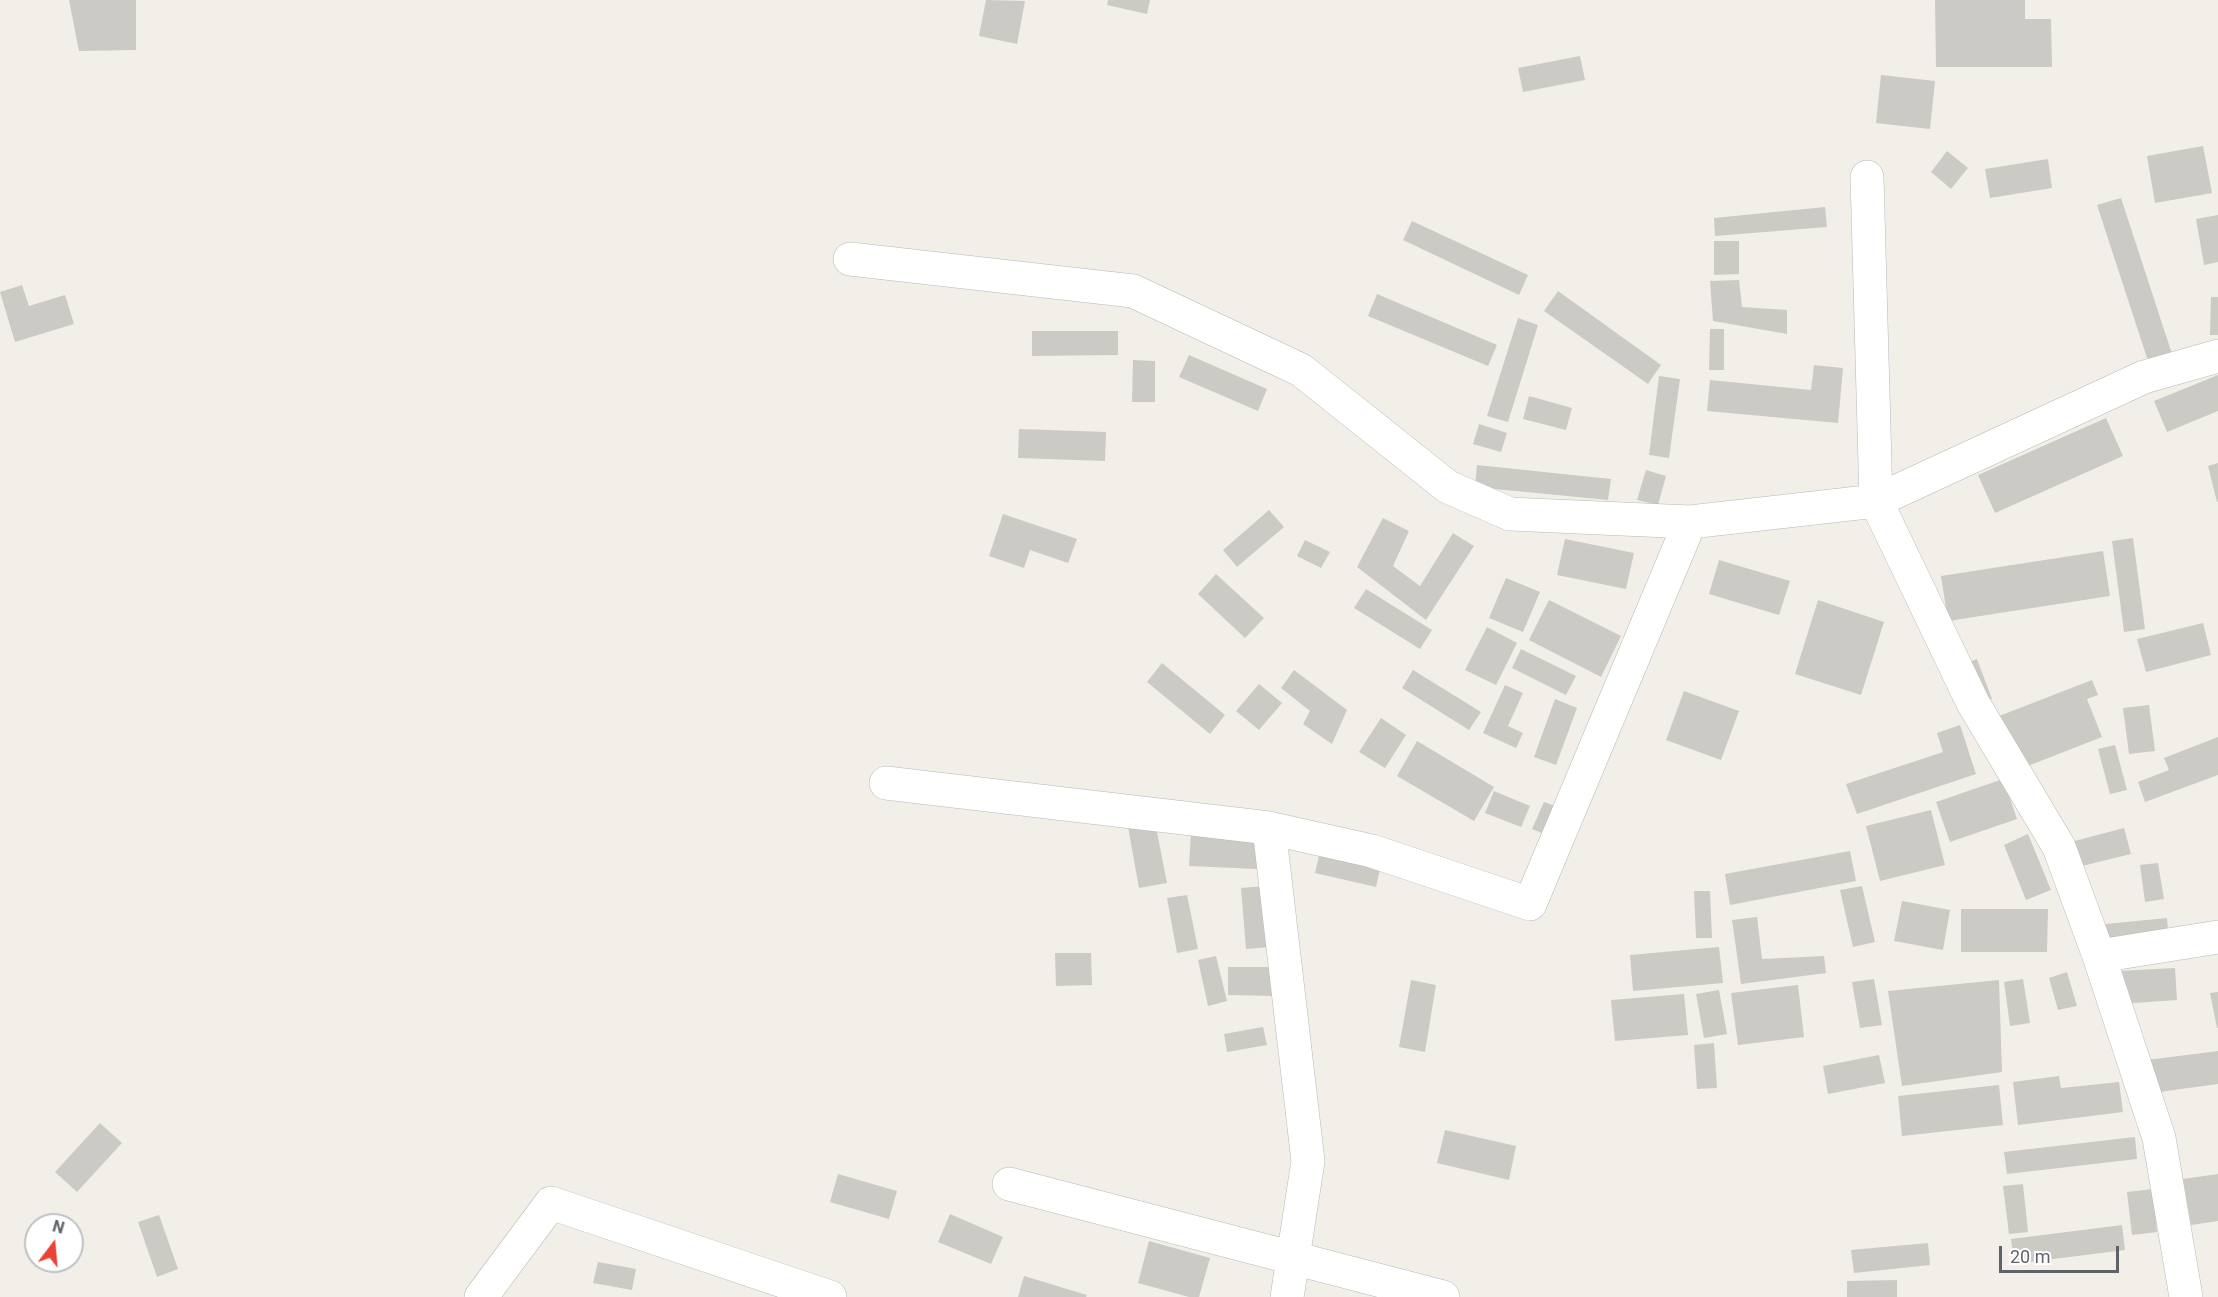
<!DOCTYPE html>
<html>
<head>
<meta charset="utf-8">
<style>
	body { margin:0 }
	#map { position:relative; width:2218px; height:1297px; overflow:hidden; background:#f1efe8; font-family:Roboto,sans-serif }
	canvas { display:block }
	.north { position:absolute; left:24px; top:1213px; width:60px; height:60px; box-sizing:border-box; background:#fff; border:2px solid #bfc1c3; border-radius:50%; rotate:16deg; font-size:16px; font-weight:700; line-height:24px; text-align:center; color:#5f6368 }
	.north::after { content:''; display:block; margin:auto; width:21px; height:27px; background:#ea4335; clip-path:polygon(50% 0,100% 100%,50% 72%,0 100%) }
	.scale { position:absolute; left:1999px; top:1246px; width:120px; height:27px; box-sizing:border-box; border:3px solid #5f6368; border-top:0; padding-left:8px; font-size:18px; line-height:21px; white-space:nowrap; color:#5f6368; -webkit-text-stroke:4px #fff; paint-order:stroke }
</style>
</head>
<body>
<div id="map">
<canvas width="2218" height="1297"></canvas>
<div class="north">N</div>
<div class="scale">20 m</div>
</div>
<script>
const c = document.querySelector('canvas').getContext('2d');
c.lineJoin = 'round';
function paint(path, color) { c.fillStyle = color; c.fill(path, 'evenodd'); }
function trace(path, color, width, dash) { c.strokeStyle = color; c.lineWidth = width; c.lineCap = dash ? 'butt' : 'round'; c.setLineDash(dash || []); c.stroke(path); }
const building = new Path2D(`
	M 69,0 L 136,0 L 136,50 L 79,51 Z
	M 986,0 L 1025,1 L 1017,44 L 979,36 Z
	M 1108,0 L 1150,0 L 1147,14 L 1107,5 Z
	M 1935,0 L 2025,0 L 2025,19 L 2051,19 L 2052,67 L 1936,67 Z
	M 1580,56 L 1585,80 L 1523,92 L 1518,68 Z
	M 1881,75 L 1935,81 L 1930,129 L 1876,123 Z
	M 2203,146 L 2212,193 L 2155,203 L 2147,156 Z
	M 1947,151 L 1968,168 L 1951,189 L 1931,172 Z
	M 2048,159 L 2052,188 L 1990,198 L 1985,169 Z
	M 2121,198 L 2173,357 L 2149,364 L 2097,205 Z
	M 1825,207 L 1827,227 L 1715,236 L 1714,218 Z
	M 2218,215 L 2218,262 L 2204,265 L 2196,219 Z
	M 1412,221 L 1528,275 L 1519,295 L 1403,240 Z
	M 1714,241 L 1739,241 L 1739,274 L 1714,275 Z
	M 1739,280 L 1742,307 L 1787,310 L 1787,334 L 1713,321 L 1710,281 Z
	M 22,285 L 29,306 L 65,295 L 74,324 L 15,342 L 0,292 Z
	M 1558,291 L 1661,365 L 1648,384 L 1544,311 Z
	M 1377,294 L 1497,345 L 1488,366 L 1368,316 Z
	M 2211,297 L 2218,297 L 2218,335 L 2210,335 Z
	M 1518,318 L 1538,325 L 1508,422 L 1487,416 Z
	M 1710,329 L 1724,329 L 1724,370 L 1709,370 Z
	M 1032,331 L 1118,331 L 1118,355 L 1032,356 Z
	M 1189,355 L 1267,389 L 1258,411 L 1179,377 Z
	M 1133,360 L 1155,361 L 1155,402 L 1132,402 Z
	M 1814,365 L 1843,368 L 1838,423 L 1707,411 L 1710,380 L 1811,390 Z
	M 2218,375 L 2218,411 L 2167,432 L 2154,401 Z
	M 1659,376 L 1680,379 L 1669,458 L 1649,455 Z
	M 1529,396 L 1572,408 L 1566,430 L 1523,419 Z
	M 2106,418 L 2123,456 L 1995,513 L 1978,475 Z
	M 1479,424 L 1507,433 L 1501,452 L 1473,444 Z
	M 1019,429 L 1106,432 L 1105,461 L 1018,458 Z
	M 2218,463 L 2218,502 L 2217,502 L 2208,466 Z
	M 1477,465 L 1611,479 L 1608,500 L 1475,487 Z
	M 1646,470 L 1666,476 L 1658,505 L 1637,500 Z
	M 1269,510 L 1284,527 L 1237,567 L 1223,550 Z
	M 1003,514 L 1077,539 L 1068,563 L 1030,550 L 1024,568 L 989,556 Z
	M 1383,518 L 1409,531 L 1393,566 L 1420,586 L 1453,533 L 1474,546 L 1426,620 L 1357,567 Z
	M 2133,538 L 2145,629 L 2124,632 L 2112,541 Z
	M 1565,539 L 1634,553 L 1626,589 L 1557,575 Z
	M 1305,540 L 1330,552 L 1321,568 L 1297,556 Z
	M 2103,551 L 2110,596 L 1948,621 L 1941,576 Z
	M 1719,560 L 1790,581 L 1779,615 L 1709,594 Z
	M 1216,574 L 1264,618 L 1245,638 L 1198,594 Z
	M 1506,578 L 1540,592 L 1523,632 L 1489,618 Z
	M 1366,589 L 1432,630 L 1420,649 L 1354,608 Z
	M 1549,600 L 1621,636 L 1601,677 L 1529,640 Z
	M 1818,600 L 1884,622 L 1861,695 L 1795,674 Z
	M 2203,623 L 2211,655 L 2146,672 L 2137,639 Z
	M 1487,627 L 1517,643 L 1496,685 L 1465,670 Z
	M 1521,649 L 1576,676 L 1566,695 L 1512,668 Z
	M 1977,659 L 1992,699 L 1979,704 L 1964,664 Z
	M 1162,663 L 1225,715 L 1210,734 L 1147,682 Z
	M 1294,670 L 1347,710 L 1332,744 L 1303,724 L 1310,711 L 1281,688 Z
	M 1413,670 L 1481,712 L 1469,730 L 1402,688 Z
	M 2092,680 L 2098,695 L 2087,699 L 2102,737 L 2015,771 L 1994,718 Z
	M 1259,684 L 1282,703 L 1259,730 L 1236,711 Z
	M 1505,685 L 1523,693 L 1508,726 L 1523,733 L 1516,748 L 1483,733 Z
	M 1684,691 L 1739,711 L 1721,760 L 1666,740 Z
	M 1555,699 L 1577,708 L 1556,765 L 1534,757 Z
	M 2149,705 L 2155,751 L 2129,754 L 2123,708 Z
	M 1381,718 L 1406,735 L 1385,768 L 1359,752 Z
	M 1960,725 L 1976,774 L 1857,814 L 1846,784 L 1943,752 L 1937,733 Z
	M 2218,737 L 2218,775 L 2145,802 L 2138,782 L 2169,770 L 2164,758 Z
	M 1417,741 L 1494,787 L 1474,821 L 1397,776 Z
	M 2115,745 L 2127,790 L 2110,794 L 2098,749 Z
	M 2003,779 L 2017,819 L 1950,842 L 1936,802 Z
	M 1494,791 L 1530,806 L 1521,827 L 1485,813 Z
	M 1544,802 L 1555,806 L 1544,834 L 1532,829 Z
	M 1931,810 L 1945,865 L 1880,881 L 1866,826 Z
	M 1155,822 L 1167,883 L 1139,888 L 1128,827 Z
	M 2124,828 L 2131,854 L 2074,868 L 2067,843 Z
	M 1191,832 L 1259,835 L 1257,869 L 1189,866 Z
	M 2028,834 L 2051,890 L 2026,900 L 2004,845 Z
	M 1320,851 L 1381,865 L 1376,887 L 1315,873 Z
	M 1850,851 L 1856,881 L 1730,905 L 1725,874 Z
	M 2158,863 L 2164,899 L 2145,902 L 2140,865 Z
	M 1265,886 L 1270,947 L 1246,949 L 1241,888 Z
	M 1862,886 L 1875,942 L 1853,947 L 1840,890 Z
	M 1694,891 L 1710,891 L 1712,938 L 1696,938 Z
	M 1187,895 L 1198,949 L 1177,953 L 1167,898 Z
	M 1902,901 L 1950,910 L 1943,950 L 1894,941 Z
	M 1961,909 L 2048,909 L 2047,952 L 1961,952 Z
	M 1757,917 L 1762,959 L 1824,956 L 1826,973 L 1741,984 L 1732,920 Z
	M 2167,918 L 2169,940 L 2098,945 L 2096,925 Z
	M 1719,947 L 1723,983 L 1633,991 L 1630,955 Z
	M 1055,953 L 1091,953 L 1092,985 L 1056,986 Z
	M 1216,956 L 1227,1001 L 1208,1006 L 1198,960 Z
	M 1228,967 L 1273,967 L 1273,996 L 1228,995 Z
	M 2175,968 L 2177,1000 L 2120,1004 L 2118,971 Z
	M 2067,972 L 2077,1006 L 2058,1010 L 2049,978 Z
	M 1874,979 L 1882,1025 L 1860,1028 L 1852,982 Z
	M 2023,979 L 2030,1023 L 2010,1026 L 2004,982 Z
	M 1411,980 L 1436,985 L 1425,1052 L 1399,1047 Z
	M 1999,980 L 2002,1072 L 1902,1086 L 1888,991 Z
	M 1798,985 L 1804,1037 L 1738,1045 L 1731,993 Z
	M 1719,990 L 1727,1034 L 1704,1038 L 1696,994 Z
	M 2218,992 L 2218,1028 L 2217,1028 L 2210,993 Z
	M 1684,994 L 1688,1035 L 1615,1041 L 1611,1000 Z
	M 1263,1027 L 1267,1045 L 1227,1052 L 1224,1034 Z
	M 1714,1043 L 1717,1088 L 1697,1089 L 1694,1045 Z
	M 2218,1051 L 2218,1084 L 2152,1093 L 2147,1060 Z
	M 1879,1055 L 1885,1083 L 1828,1094 L 1823,1066 Z
	M 2059,1076 L 2061,1088 L 2119,1082 L 2123,1112 L 2018,1125 L 2013,1082 Z
	M 1999,1085 L 2003,1125 L 1902,1136 L 1898,1096 Z
	M 100,1123 L 122,1143 L 77,1192 L 55,1172 Z
	M 1445,1130 L 1516,1146 L 1509,1180 L 1437,1163 Z
	M 2135,1137 L 2137,1159 L 2007,1174 L 2004,1152 Z
	M 838,1174 L 897,1191 L 889,1219 L 830,1202 Z
	M 2218,1174 L 2218,1221 L 2191,1225 L 2183,1179 Z
	M 2023,1184 L 2028,1232 L 2009,1234 L 2003,1186 Z
	M 2153,1189 L 2157,1232 L 2132,1235 L 2127,1192 Z
	M 950,1214 L 1003,1237 L 991,1264 L 938,1242 Z
	M 159,1215 L 178,1269 L 157,1277 L 138,1222 Z
	M 2122,1225 L 2125,1250 L 2014,1264 L 2011,1239 Z
	M 1149,1241 L 1210,1258 L 1199,1297 L 1189,1297 L 1138,1283 Z
	M 1928,1243 L 1930,1265 L 1854,1273 L 1851,1250 Z
	M 598,1262 L 636,1269 L 632,1290 L 593,1283 Z
	M 1024,1276 L 1087,1295 L 1086,1297 L 1018,1297 Z
	M 1897,1280 L 1897,1297 L 1847,1297 L 1847,1281 Z`);
const minor = new Path2D(`
	M 1867,177 L 1876,501 L 1973,703 L 2059,847 L 2099,956
	M 850,259 L 1133,291 L 1301,370 L 1448,487 L 1510,514 L 1690,522 L 1876,501 L 2144,377 L 2218,356
	M 886,783 L 1269,828 L 1372,851 L 1530,904 L 1690,522
	M 1269,828 L 1308,1161 L 1287,1297
	M 1009,1184 L 1443,1297
	M 481,1297 L 551,1203 L 830,1297
	M 2186,1297 L 2159,1138 L 2099,956 L 2218,937`);
paint(building, '#cccac5');
trace(minor, '#b5b8bc', 34);
trace(minor, '#fff', 33);
</script>
</body>
</html>
